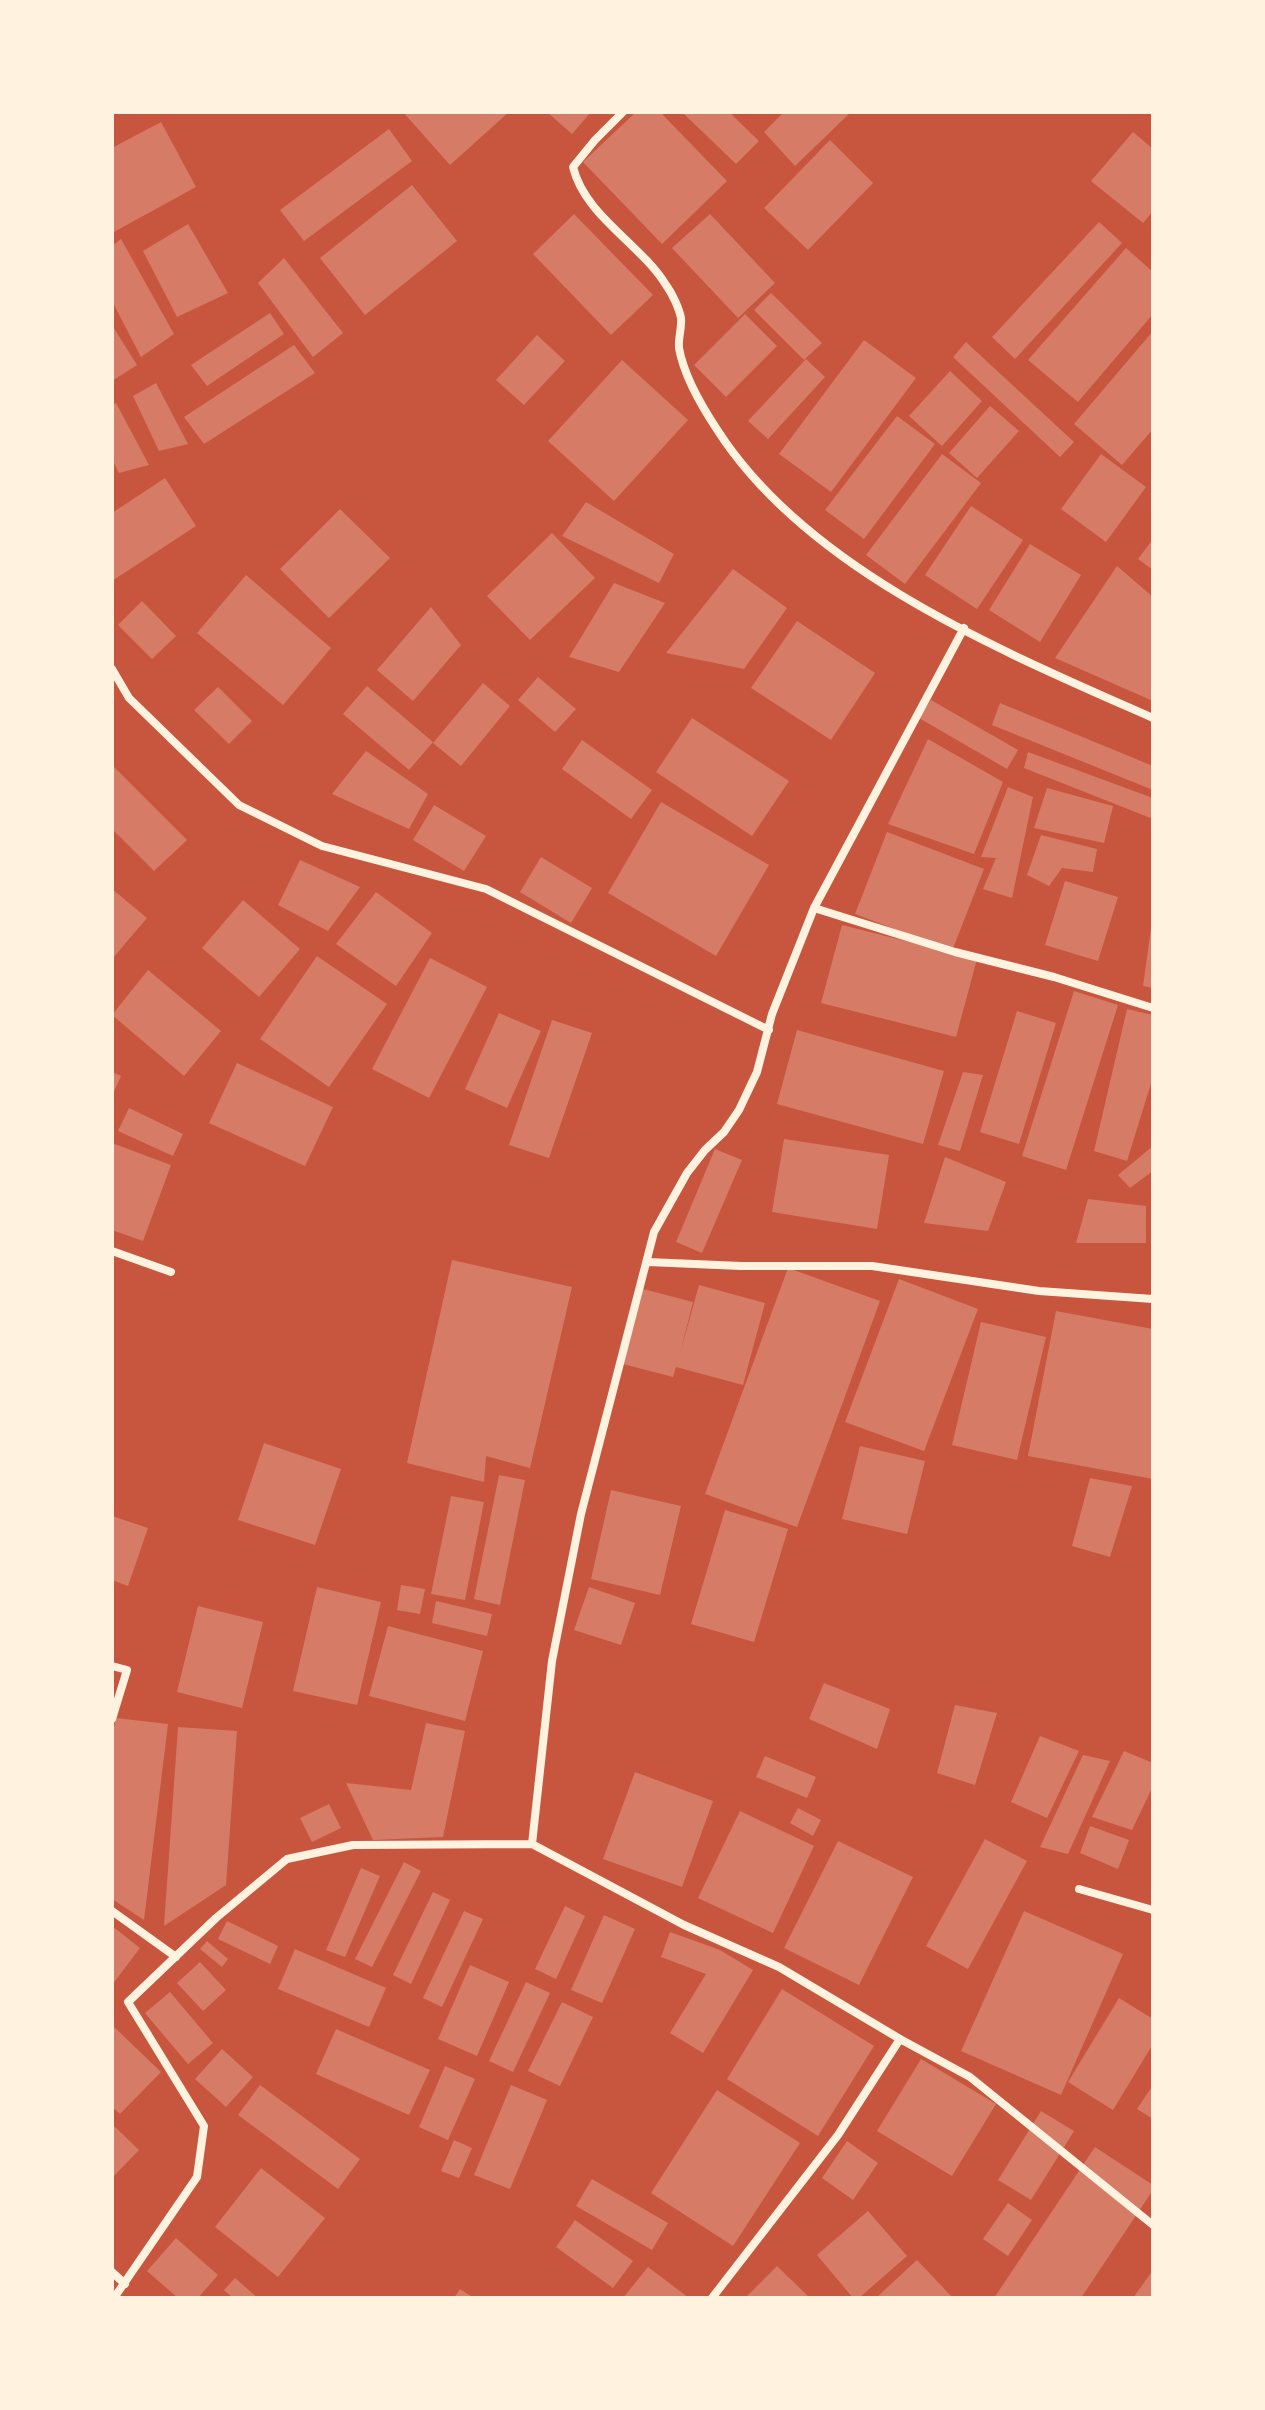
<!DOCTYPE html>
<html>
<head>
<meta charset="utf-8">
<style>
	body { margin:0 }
	#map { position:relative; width:1265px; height:2410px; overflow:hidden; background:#c8553d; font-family:Ubuntu,sans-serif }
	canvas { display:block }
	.frame { position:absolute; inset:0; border:114px solid #fff3e0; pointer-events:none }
</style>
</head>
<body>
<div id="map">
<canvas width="1265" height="2410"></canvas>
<div class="frame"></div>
</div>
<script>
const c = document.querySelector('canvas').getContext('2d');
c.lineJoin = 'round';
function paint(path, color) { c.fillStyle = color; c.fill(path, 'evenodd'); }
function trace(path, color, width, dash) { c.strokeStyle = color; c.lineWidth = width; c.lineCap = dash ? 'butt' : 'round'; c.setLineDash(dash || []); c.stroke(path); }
const building = new Path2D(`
	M 403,112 L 509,112 L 450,165 Z
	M 547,112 L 591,112 L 572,134 Z
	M 636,112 L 660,112 L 727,181 L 662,244 L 583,162 Z
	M 682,112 L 729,112 L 759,141 L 736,164 Z
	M 784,112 L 851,112 L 795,166 L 764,132 Z
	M 161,122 L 196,187 L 112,233 L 112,148 Z
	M 389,129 L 412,161 L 304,241 L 280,210 Z
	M 1133,132 L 1153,149 L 1153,211 L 1143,223 L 1091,181 Z
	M 830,140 L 873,183 L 808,250 L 764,208 Z
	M 412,185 L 457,241 L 365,315 L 320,258 Z
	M 574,214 L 653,295 L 611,335 L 533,254 Z
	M 710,214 L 775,283 L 738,318 L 672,248 Z
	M 1099,222 L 1122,243 L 1015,359 L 992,337 Z
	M 188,224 L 228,293 L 177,317 L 143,251 Z
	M 121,239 L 174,334 L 141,357 L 112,301 L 112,246 Z
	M 1126,248 L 1153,272 L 1153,314 L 1078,402 L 1028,360 Z
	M 284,258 L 343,333 L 313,357 L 258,283 Z
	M 771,293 L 822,343 L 804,360 L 754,310 Z
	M 270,313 L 284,334 L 207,386 L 191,365 Z
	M 745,314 L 777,346 L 726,397 L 694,365 Z
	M 112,325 L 137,365 L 112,381 Z
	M 1153,331 L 1153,429 L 1122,465 L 1074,424 Z
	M 537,335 L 565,361 L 524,405 L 496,380 Z
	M 864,340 L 916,378 L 831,492 L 779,454 Z
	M 966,342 L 1074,442 L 1060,457 L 953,357 Z
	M 294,345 L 315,373 L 204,444 L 184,417 Z
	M 806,359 L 825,377 L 768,439 L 748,421 Z
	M 622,360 L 688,420 L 614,501 L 548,441 Z
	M 950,371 L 982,401 L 942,446 L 909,416 Z
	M 156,383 L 188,444 L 159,451 L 133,396 Z
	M 116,403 L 149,465 L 119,473 L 112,459 L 112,405 Z
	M 990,406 L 1019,431 L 977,478 L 949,453 Z
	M 897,416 L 935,444 L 864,539 L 825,510 Z
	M 942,454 L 981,483 L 905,584 L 866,555 Z
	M 1101,454 L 1146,487 L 1106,542 L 1061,509 Z
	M 165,478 L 196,526 L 112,581 L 112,513 Z
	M 586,502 L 674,554 L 659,583 L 562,536 Z
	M 971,506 L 1023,540 L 977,609 L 925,575 Z
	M 340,509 L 390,558 L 329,618 L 280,569 Z
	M 552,533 L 595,578 L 530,640 L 487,596 Z
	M 1153,539 L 1153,570 L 1138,559 Z
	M 1030,544 L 1081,575 L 1040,642 L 989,610 Z
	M 1117,566 L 1153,597 L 1153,701 L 1055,658 Z
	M 733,569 L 787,608 L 744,669 L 666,653 Z
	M 246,575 L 331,648 L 283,705 L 197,633 Z
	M 614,583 L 665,603 L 619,672 L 569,657 Z
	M 142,601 L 176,636 L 152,659 L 118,625 Z
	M 431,607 L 461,645 L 413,701 L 377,670 Z
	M 797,621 L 875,673 L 831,740 L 751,688 Z
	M 538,677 L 576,709 L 555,732 L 518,700 Z
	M 483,683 L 510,706 L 461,766 L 433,743 Z
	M 367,686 L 433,742 L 409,770 L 343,714 Z
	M 218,687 L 252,721 L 229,744 L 194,710 Z
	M 931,700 L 1018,750 L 1007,769 L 919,718 Z
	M 1000,703 L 1153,766 L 1153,790 L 992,725 Z
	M 692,718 L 789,781 L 752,836 L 656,772 Z
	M 928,739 L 1003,782 L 974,854 L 888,824 Z
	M 582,740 L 652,790 L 631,819 L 562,769 Z
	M 366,751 L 428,794 L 409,829 L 332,794 Z
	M 1028,752 L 1153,798 L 1153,819 L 1024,768 Z
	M 112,765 L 187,840 L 154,871 L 112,829 Z
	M 1008,787 L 1033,797 L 1012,898 L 983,889 L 996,858 L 981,857 Z
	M 1047,788 L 1113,806 L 1104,843 L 1034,828 Z
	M 661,802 L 769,865 L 716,956 L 608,893 Z
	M 434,805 L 486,836 L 464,871 L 413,840 Z
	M 887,832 L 984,869 L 952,951 L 855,914 Z
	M 1041,835 L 1097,849 L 1093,872 L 1062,868 L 1049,886 L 1027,875 Z
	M 541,857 L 592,888 L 571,923 L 520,892 Z
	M 300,860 L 360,887 L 328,931 L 278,905 Z
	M 1065,881 L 1118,897 L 1098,961 L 1045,945 Z
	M 112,889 L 147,918 L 112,959 Z
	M 376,892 L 432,933 L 396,986 L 336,944 Z
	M 243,900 L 300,949 L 259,997 L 202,948 Z
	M 842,925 L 977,959 L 956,1037 L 821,1003 Z
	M 1151,928 L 1153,928 L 1153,988 L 1143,986 Z
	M 317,956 L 387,1004 L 329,1087 L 260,1039 Z
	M 430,958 L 487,987 L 429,1098 L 372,1069 Z
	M 148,970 L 221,1031 L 184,1076 L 112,1015 Z
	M 1074,991 L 1118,1005 L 1066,1170 L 1022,1156 Z
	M 1127,1009 L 1153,1015 L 1153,1077 L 1127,1161 L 1094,1151 Z
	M 1017,1011 L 1056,1023 L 1019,1144 L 980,1132 Z
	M 499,1013 L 541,1031 L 507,1108 L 465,1089 Z
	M 552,1020 L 592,1033 L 549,1158 L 509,1145 Z
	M 797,1030 L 944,1071 L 923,1144 L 777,1104 Z
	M 237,1063 L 333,1107 L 305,1166 L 209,1123 Z
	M 112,1072 L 121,1076 L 112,1096 Z
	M 963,1072 L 983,1075 L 960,1151 L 938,1145 Z
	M 129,1108 L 183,1134 L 173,1156 L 118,1131 Z
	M 784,1139 L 889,1155 L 877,1229 L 772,1212 Z
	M 112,1143 L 171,1165 L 143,1241 L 112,1230 Z
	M 1153,1146 L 1153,1171 L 1130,1188 L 1118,1175 Z
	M 715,1149 L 742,1160 L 702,1253 L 676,1242 Z
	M 945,1157 L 1006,1182 L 988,1231 L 924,1223 Z
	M 1088,1199 L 1146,1206 L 1146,1243 L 1076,1243 Z
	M 452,1260 L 572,1287 L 530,1468 L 486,1456 L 484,1482 L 407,1463 Z
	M 788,1268 L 880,1301 L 797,1527 L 705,1494 Z
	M 899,1279 L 978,1309 L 924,1451 L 845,1422 Z
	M 699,1285 L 765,1303 L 743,1385 L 676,1367 L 673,1377 L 623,1364 L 643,1289 L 693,1302 L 680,1354 Z
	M 1056,1311 L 1153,1329 L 1153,1479 L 1028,1456 Z
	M 981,1322 L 1046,1337 L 1017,1460 L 952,1445 Z
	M 264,1443 L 341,1469 L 315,1545 L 238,1520 Z
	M 860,1446 L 925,1461 L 907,1534 L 842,1519 Z
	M 499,1475 L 525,1480 L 500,1605 L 474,1599 Z
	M 1090,1478 L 1132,1486 L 1110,1557 L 1072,1546 Z
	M 611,1490 L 681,1506 L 660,1595 L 591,1579 Z
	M 451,1496 L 484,1502 L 465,1600 L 431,1594 Z
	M 725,1510 L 788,1529 L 754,1642 L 691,1624 Z
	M 112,1516 L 148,1528 L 128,1586 L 112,1580 Z
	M 401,1585 L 425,1589 L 420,1614 L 397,1610 Z
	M 317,1587 L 381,1602 L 357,1705 L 293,1691 Z
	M 589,1587 L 635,1603 L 621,1645 L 574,1630 Z
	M 436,1601 L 492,1614 L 487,1636 L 432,1623 Z
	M 198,1606 L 263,1622 L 242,1708 L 177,1692 Z
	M 388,1626 L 483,1651 L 465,1721 L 369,1696 Z
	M 824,1683 L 890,1709 L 877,1749 L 809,1719 Z
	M 955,1705 L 997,1713 L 975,1785 L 937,1773 Z
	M 116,1718 L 168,1724 L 144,1920 L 112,1899 L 112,1736 Z
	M 426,1723 L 465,1731 L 443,1837 L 373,1840 L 346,1783 L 411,1790 Z
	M 178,1727 L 237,1731 L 226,1885 L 164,1926 Z
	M 1040,1736 L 1079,1751 L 1047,1818 L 1011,1802 Z
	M 1124,1751 L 1153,1763 L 1153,1786 L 1132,1830 L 1092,1817 Z
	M 1083,1755 L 1110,1761 L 1068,1854 L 1040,1847 Z
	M 765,1756 L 816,1777 L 807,1798 L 756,1777 Z
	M 635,1772 L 713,1801 L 682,1887 L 603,1859 Z
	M 329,1804 L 341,1828 L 312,1842 L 300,1818 Z
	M 798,1808 L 821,1820 L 813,1836 L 790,1823 Z
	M 740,1811 L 814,1846 L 773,1933 L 698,1898 Z
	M 1090,1826 L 1129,1840 L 1118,1869 L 1080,1853 Z
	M 985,1839 L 1027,1861 L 968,1969 L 926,1946 Z
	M 838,1841 L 913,1877 L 859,1985 L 784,1948 Z
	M 404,1862 L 421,1871 L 372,1967 L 355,1959 Z
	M 361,1868 L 380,1876 L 345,1957 L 326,1950 Z
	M 433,1892 L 450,1900 L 411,1984 L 393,1975 Z
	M 565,1906 L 585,1916 L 556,1979 L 535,1969 Z
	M 464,1911 L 483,1919 L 442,2007 L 423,1998 Z
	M 1024,1911 L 1123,1954 L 1061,2095 L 961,2051 Z
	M 604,1915 L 635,1929 L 602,2003 L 571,1990 Z
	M 227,1921 L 278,1946 L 270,1964 L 218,1939 Z
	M 112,1926 L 140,1948 L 112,1985 Z
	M 670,1932 L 720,1950 L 753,1970 L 703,2053 L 670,2033 L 706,1974 L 661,1957 Z
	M 207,1941 L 228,1959 L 222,1967 L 200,1949 Z
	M 295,1949 L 386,1988 L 369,2027 L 278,1989 Z
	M 200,1962 L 226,1990 L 203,2011 L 177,1983 Z
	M 470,1965 L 509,1982 L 477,2056 L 438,2039 Z
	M 526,1982 L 550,1993 L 513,2072 L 489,2061 Z
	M 782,1989 L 874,2046 L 818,2136 L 727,2079 Z
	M 170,1992 L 213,2043 L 188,2064 L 145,2013 Z
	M 1119,1998 L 1153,2019 L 1153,2044 L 1113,2110 L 1068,2082 Z
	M 562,2002 L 593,2017 L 560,2086 L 528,2071 Z
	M 112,2025 L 161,2072 L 120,2114 L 112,2107 Z
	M 336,2029 L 430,2070 L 409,2115 L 316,2074 Z
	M 222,2049 L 253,2077 L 226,2107 L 195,2079 Z
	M 921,2059 L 996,2104 L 952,2176 L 877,2131 Z
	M 445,2066 L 475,2079 L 448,2140 L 419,2127 Z
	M 260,2085 L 360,2159 L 338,2189 L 238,2115 Z
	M 511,2085 L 547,2100 L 510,2189 L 474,2175 Z
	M 1153,2085 L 1153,2119 L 1137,2109 Z
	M 717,2090 L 800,2143 L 733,2246 L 651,2193 Z
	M 1041,2111 L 1074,2131 L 1031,2200 L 998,2180 Z
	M 112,2124 L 139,2150 L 112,2178 Z
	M 454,2140 L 472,2148 L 459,2178 L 441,2171 Z
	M 847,2141 L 878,2163 L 853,2200 L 822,2178 Z
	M 1095,2147 L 1153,2185 L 1153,2190 L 1081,2298 L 994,2298 Z
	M 261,2168 L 325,2218 L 278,2277 L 215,2227 Z
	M 592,2179 L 668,2223 L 652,2250 L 576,2206 Z
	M 1008,2203 L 1032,2220 L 1008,2256 L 983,2239 Z
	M 868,2211 L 907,2256 L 859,2298 L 853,2298 L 817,2255 Z
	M 575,2220 L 633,2261 L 613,2288 L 556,2247 Z
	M 176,2238 L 218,2275 L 198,2298 L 178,2298 L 147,2271 Z
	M 917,2260 L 953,2298 L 876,2298 Z
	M 777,2266 L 810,2298 L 745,2298 Z
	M 648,2267 L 689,2298 L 623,2298 Z
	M 1153,2270 L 1153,2298 L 1133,2298 Z
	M 235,2278 L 258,2298 L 233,2298 L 224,2290 Z
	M 460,2289 L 474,2298 L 454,2298 Z`);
const minor = new Path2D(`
	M 623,112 L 595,140 L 573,167 C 585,216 640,243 666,285 C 672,293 679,308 681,318 C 682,328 678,338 679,348 C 684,377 702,407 718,431 C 809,572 1004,652 1153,718
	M 112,669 L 129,698 L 239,805 L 322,846 L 486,889 L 769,1030
	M 814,908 L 955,952 L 1054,977 L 1153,1008
	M 112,1251 L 171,1272
	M 648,1262 L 741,1266 L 872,1266 L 1039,1291 L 1153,1299
	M 112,1666 L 127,1670 L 112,1719
	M 532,1844 L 552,1661 L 581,1514 L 654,1232 L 687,1173 L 705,1150 L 724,1132 L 739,1110 L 757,1072 L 772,1014 L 814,908 L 964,628
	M 1079,1889 L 1153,1910
	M 112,1911 L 176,1957
	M 900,2039 L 970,2077 L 1153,2225
	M 112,2272 L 125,2284
	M 114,2298 L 197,2177 L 204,2126 L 128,2002 L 216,1918 L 287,1859 L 353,1845 L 532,1844 L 684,1925 L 779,1967 L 900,2039 L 838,2135 L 712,2298`);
paint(building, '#d67c66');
trace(minor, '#fff3e0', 8);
</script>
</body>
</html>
